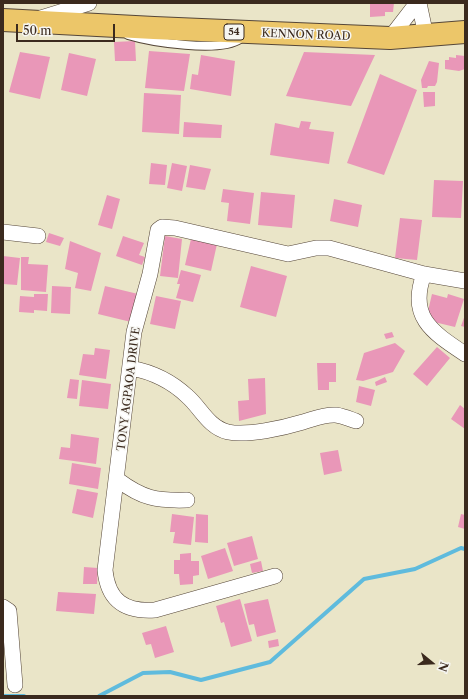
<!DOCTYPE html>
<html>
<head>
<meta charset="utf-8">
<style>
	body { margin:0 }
	#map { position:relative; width:468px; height:699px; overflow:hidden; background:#eae5c8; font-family:"Libre Caslon Text",serif }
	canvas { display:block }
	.frame { position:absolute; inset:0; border:4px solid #3b2a1e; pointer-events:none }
	.north { position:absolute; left:412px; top:643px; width:40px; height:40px; -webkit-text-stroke:3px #f6f6f2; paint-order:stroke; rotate:108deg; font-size:11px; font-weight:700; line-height:16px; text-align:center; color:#3b2a1e }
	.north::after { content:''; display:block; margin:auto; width:14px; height:18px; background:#3b2a1e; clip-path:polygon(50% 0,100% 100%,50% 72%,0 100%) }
	.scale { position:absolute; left:16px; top:24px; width:99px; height:18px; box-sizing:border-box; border:2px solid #3b2a1e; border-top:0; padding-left:5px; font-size:12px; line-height:14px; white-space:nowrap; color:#3b2a1e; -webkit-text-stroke:3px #f6f6f2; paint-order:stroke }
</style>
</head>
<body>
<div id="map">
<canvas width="468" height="699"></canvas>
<div class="frame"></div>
<div class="north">N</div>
<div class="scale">50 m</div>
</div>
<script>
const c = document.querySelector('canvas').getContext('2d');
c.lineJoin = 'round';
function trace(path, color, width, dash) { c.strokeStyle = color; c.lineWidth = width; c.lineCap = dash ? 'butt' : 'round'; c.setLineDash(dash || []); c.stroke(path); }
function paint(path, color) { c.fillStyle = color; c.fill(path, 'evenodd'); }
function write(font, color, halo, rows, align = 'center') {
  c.font = font + ' "Libre Caslon Text",serif'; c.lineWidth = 3; c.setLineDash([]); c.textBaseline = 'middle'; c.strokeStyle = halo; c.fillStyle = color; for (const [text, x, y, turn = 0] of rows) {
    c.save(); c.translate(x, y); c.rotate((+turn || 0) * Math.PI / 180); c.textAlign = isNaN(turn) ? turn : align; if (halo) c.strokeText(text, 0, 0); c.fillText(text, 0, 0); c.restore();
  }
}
const stream = new Path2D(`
	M 3,696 L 24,696
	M 99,696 L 143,673 L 170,672 L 201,680 L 270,662 L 364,579 L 415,569 L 461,548 L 465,549`);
const building = new Path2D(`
	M 370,3 L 394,3 L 393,12 L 385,12 L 385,16 L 370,17 Z
	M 135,41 L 136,61 L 115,61 L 114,42 Z
	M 149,51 L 190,54 L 184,91 L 145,88 Z
	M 20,52 L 50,57 L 40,99 L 9,92 Z
	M 304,52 L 375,55 L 351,106 L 286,96 Z
	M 69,53 L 96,59 L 87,96 L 61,90 Z
	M 201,55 L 235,61 L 231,96 L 190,89 L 192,74 L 198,75 Z
	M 456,55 L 465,56 L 465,69 L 459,71 L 445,69 L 445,60 L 449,60 L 449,57 L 456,58 Z
	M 429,61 L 439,63 L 437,82 L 435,86 L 428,86 L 427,88 L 422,88 L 421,80 Z
	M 380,74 L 417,90 L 384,175 L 347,163 Z
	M 423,92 L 435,92 L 435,106 L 424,107 Z
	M 144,93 L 181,95 L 179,134 L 142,132 Z
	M 301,121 L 311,122 L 309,129 L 334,132 L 329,164 L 270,155 L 275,123 L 299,128 Z
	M 184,122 L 222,125 L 221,138 L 183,137 Z
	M 151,163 L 167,165 L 165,185 L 149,184 Z
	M 172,163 L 187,166 L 182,191 L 167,188 Z
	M 190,165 L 211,169 L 205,190 L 186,187 Z
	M 434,180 L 463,181 L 461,218 L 432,217 Z
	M 223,189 L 254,193 L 250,224 L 227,221 L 229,203 L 221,202 Z
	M 261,192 L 295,195 L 292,228 L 258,225 Z
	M 107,195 L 120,199 L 112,229 L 98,225 Z
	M 334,199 L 362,205 L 358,227 L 330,221 Z
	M 400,218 L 422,220 L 417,260 L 395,258 Z
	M 49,233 L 64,238 L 60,246 L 46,242 Z
	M 123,236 L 144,243 L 139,255 L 145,257 L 142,265 L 116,256 Z
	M 165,236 L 182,239 L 178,278 L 160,276 Z
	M 191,239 L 217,244 L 211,271 L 185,265 Z
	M 70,241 L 101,253 L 91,291 L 75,288 L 78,273 L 65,269 Z
	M 3,256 L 20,258 L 17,285 L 3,284 Z
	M 21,257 L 29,257 L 28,264 L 48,265 L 46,292 L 21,290 Z
	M 251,266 L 287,276 L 276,317 L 240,307 Z
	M 181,270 L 201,275 L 193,302 L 176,298 L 180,284 L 177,284 Z
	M 52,286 L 71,287 L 70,314 L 51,313 Z
	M 105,286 L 138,294 L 131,322 L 98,314 Z
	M 34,294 L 48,294 L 47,311 L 34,310 L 34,313 L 19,312 L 20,296 L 34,297 Z
	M 432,294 L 447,298 L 448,294 L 464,299 L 455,327 L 434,322 L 428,311 Z
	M 156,296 L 181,301 L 175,329 L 150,324 Z
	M 465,315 L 465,327 L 461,326 Z
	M 392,332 L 394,337 L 386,339 L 384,334 Z
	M 395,343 L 405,351 L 393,372 L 363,381 L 356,380 L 364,353 Z
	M 437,347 L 450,358 L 427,386 L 413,374 Z
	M 95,348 L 110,350 L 106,379 L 79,375 L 83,354 L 94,355 Z
	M 317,363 L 336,363 L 336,382 L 329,382 L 329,390 L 318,390 Z
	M 385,377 L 387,382 L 376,386 L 375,382 Z
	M 265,378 L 266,414 L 239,421 L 238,401 L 249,400 L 248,379 Z
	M 70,379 L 79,380 L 77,399 L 67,398 Z
	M 82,380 L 111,384 L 108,409 L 79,406 Z
	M 359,386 L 375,390 L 371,406 L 356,402 Z
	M 460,405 L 465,409 L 465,429 L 451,419 Z
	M 71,434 L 99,438 L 96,464 L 59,459 L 61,447 L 70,448 Z
	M 338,450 L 342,471 L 324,475 L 320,453 Z
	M 72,463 L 101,468 L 98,489 L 69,484 Z
	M 77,489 L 98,493 L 93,518 L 72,513 Z
	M 172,514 L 194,517 L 191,545 L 173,543 L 175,532 L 170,532 Z
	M 196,514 L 208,515 L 208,543 L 195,542 Z
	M 461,514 L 465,515 L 465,529 L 458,527 Z
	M 252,536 L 258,559 L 234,566 L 227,543 Z
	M 225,548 L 233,571 L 208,579 L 201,556 Z
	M 191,553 L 191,561 L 199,561 L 199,575 L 193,576 L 193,584 L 180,585 L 179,574 L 174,574 L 174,560 L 180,560 L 180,554 Z
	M 261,561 L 263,571 L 252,573 L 250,564 Z
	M 84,567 L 98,568 L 97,584 L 83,584 Z
	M 58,592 L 96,594 L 94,614 L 56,611 Z
	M 240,599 L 252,641 L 231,647 L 224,622 L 221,623 L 216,606 Z
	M 268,599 L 276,632 L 257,637 L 254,624 L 249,625 L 244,604 Z
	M 166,626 L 174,652 L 155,658 L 151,644 L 146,645 L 142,633 Z
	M 278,639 L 279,646 L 269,648 L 268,641 Z`);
const service = new Path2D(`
	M 128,35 C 151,42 220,53 240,39`);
const minor = new Path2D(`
	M 419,3 L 426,36
	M 41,18 L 89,3
	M 390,38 L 417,3
	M 3,232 L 38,236
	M 424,274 C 408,317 432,332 465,354
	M 131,368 C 152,372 171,381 187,396 C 201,408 208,427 228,432 C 248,436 283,428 303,422 C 314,419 324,414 336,415 C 343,416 350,419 356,421
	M 118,480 C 142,498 156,501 187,500
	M 275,576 L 155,610 C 125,612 108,601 105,570 L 134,332 L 150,274 L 158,230 L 162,227 L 175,228 L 288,254 L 316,248 L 329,248 L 424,274 L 465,281
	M 3,607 L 9,611 L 15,685`);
const trunk = new Path2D(`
	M 3,20 L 154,28 L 390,38 L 465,32`);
const shields = [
	[234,32,20]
];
const shieldNames = [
	["54",234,32]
];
const streetNames = [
	["KENNON ROAD",306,35,2],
	["TONY AGPAOA DRIVE",129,389,-83]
];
trace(stream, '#5fbbdd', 4);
paint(building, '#e997b8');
trace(service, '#554638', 10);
trace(minor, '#554638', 16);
trace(trunk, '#554638', 24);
trace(service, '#fff', 8);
trace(minor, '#fff', 15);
trace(trunk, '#ecc669', 22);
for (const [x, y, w] of shields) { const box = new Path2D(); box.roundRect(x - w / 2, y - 8, w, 16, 3); c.fillStyle = '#f6f6f2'; c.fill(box); trace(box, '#3b2a1e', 1); }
write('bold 10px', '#3b2a1e', null, shieldNames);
write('11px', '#3b2a1e', '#f6f6f2', streetNames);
</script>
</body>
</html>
